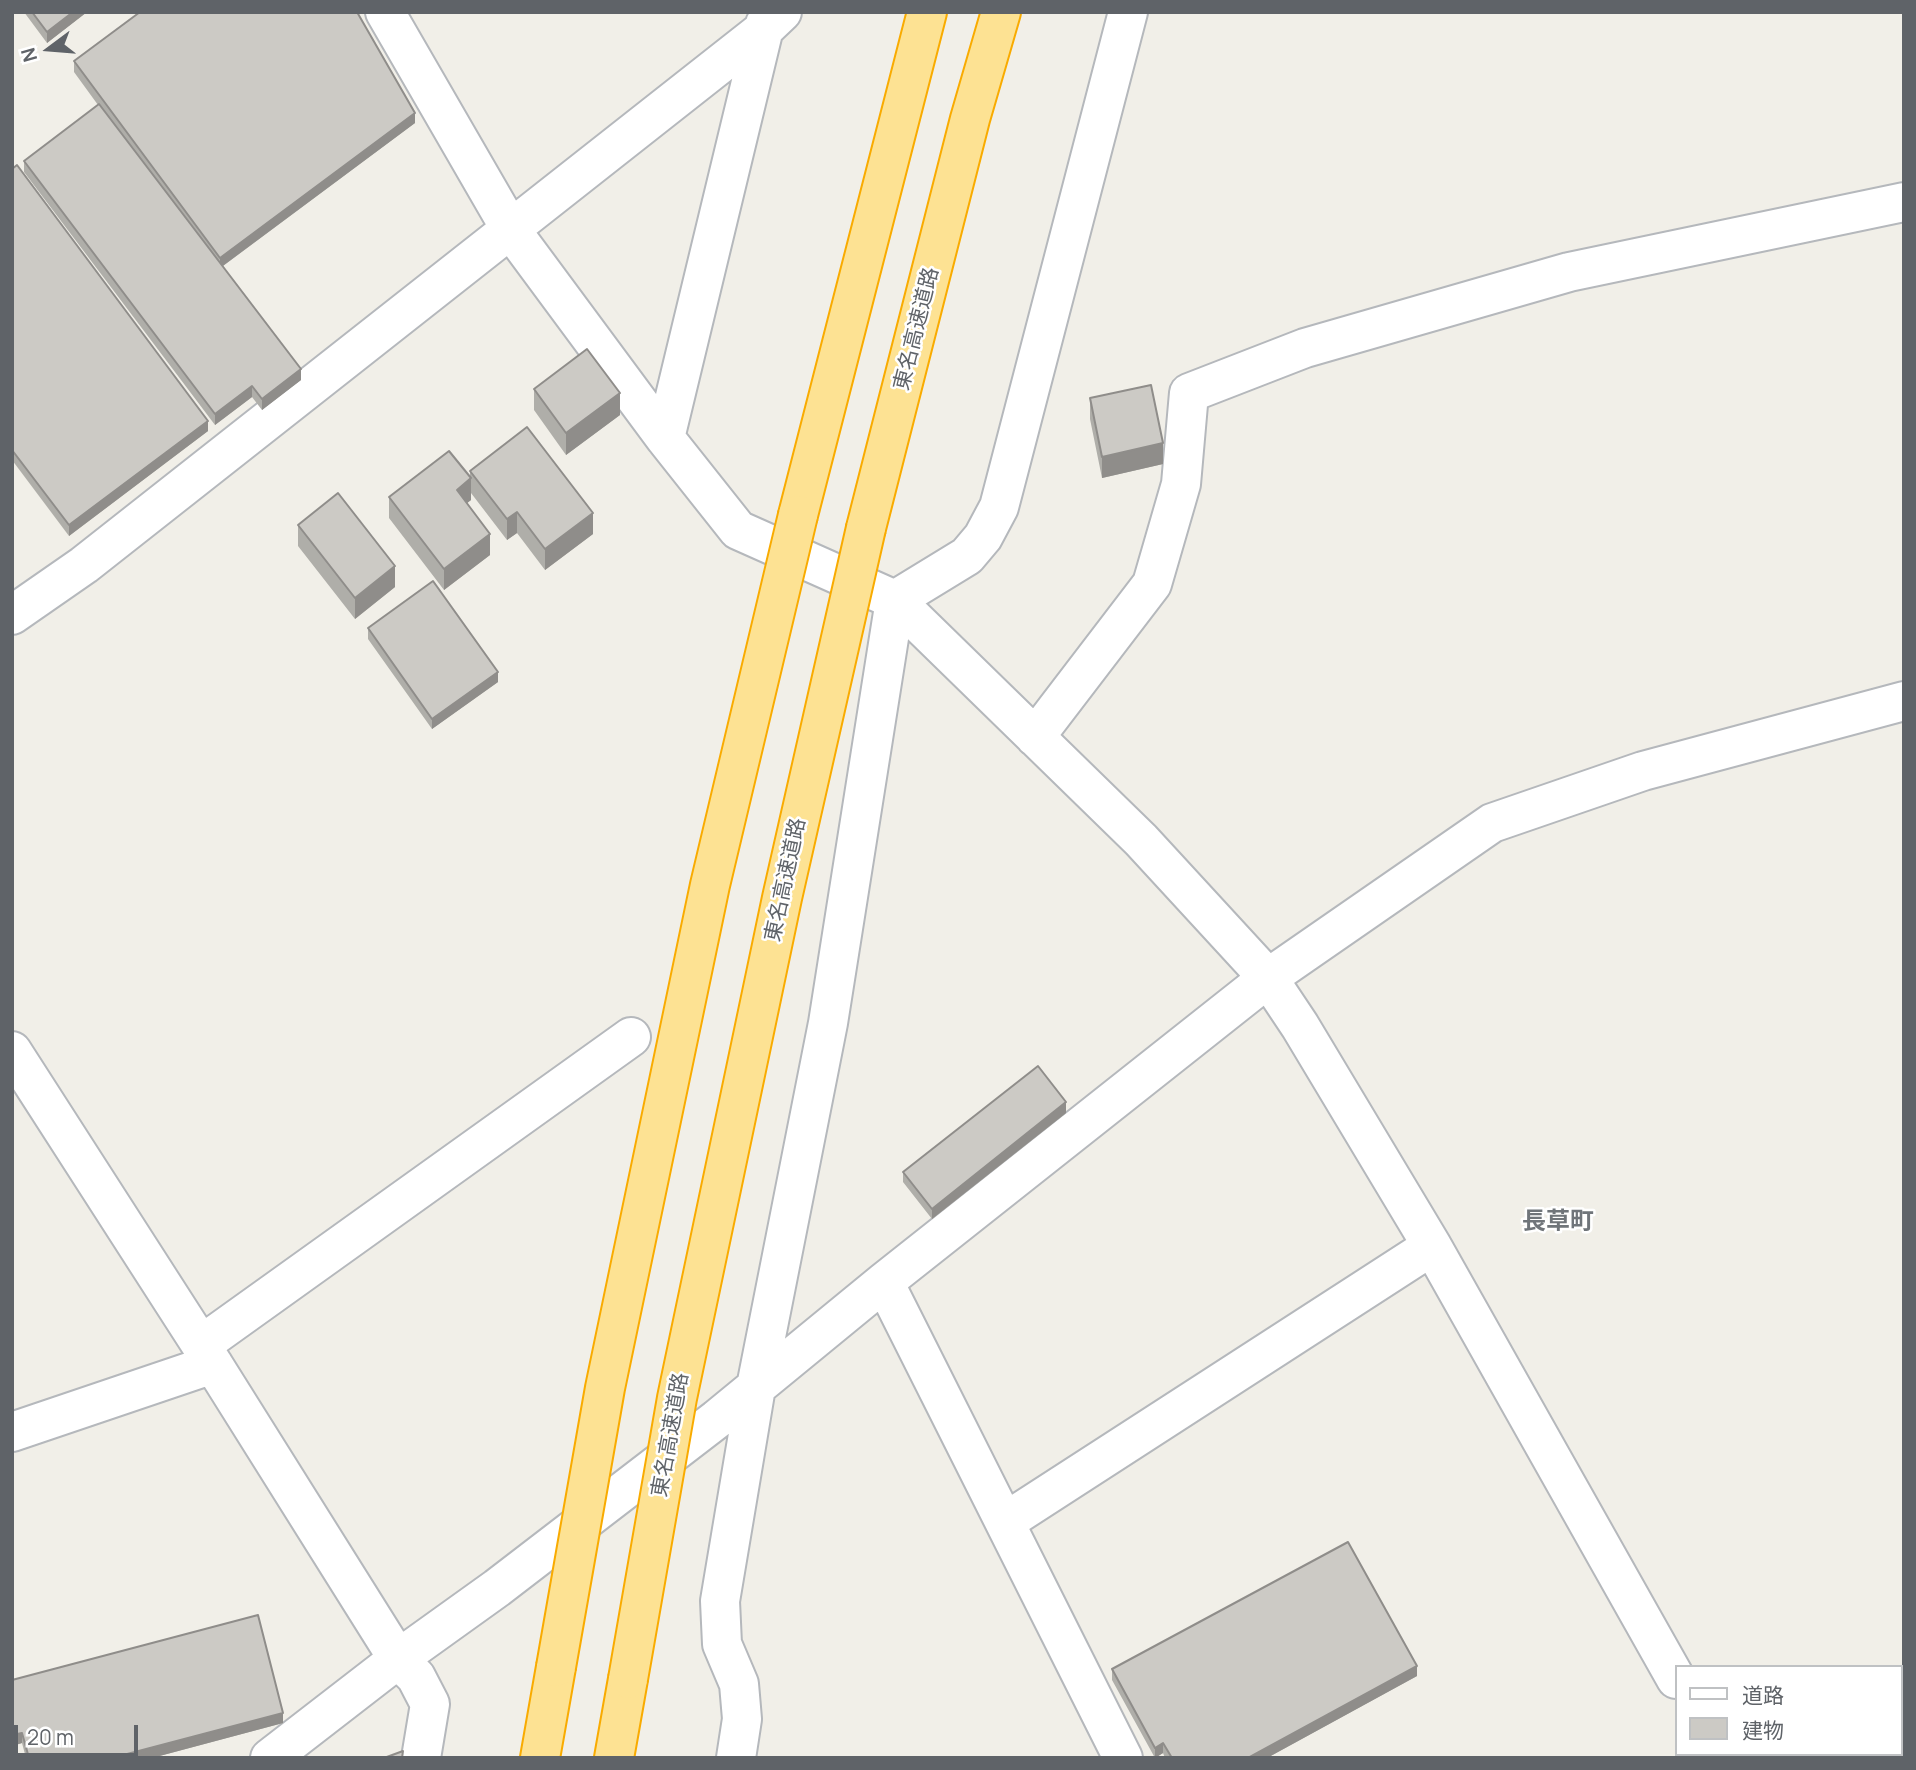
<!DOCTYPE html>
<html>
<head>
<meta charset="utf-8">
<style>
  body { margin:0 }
  #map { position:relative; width:1916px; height:1770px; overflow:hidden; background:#f1efe8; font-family:Manrope,"Noto Sans JP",sans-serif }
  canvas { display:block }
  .frame { position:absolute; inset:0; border:14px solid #5f6368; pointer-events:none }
  .legend { position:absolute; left:1675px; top:1665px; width:228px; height:91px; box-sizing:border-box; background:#fff; border:2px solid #bfc1c3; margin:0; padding:9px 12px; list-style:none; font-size:21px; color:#5f6368 }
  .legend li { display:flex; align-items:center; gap:14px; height:35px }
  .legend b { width:35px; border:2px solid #bfc1c3 }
  .north { position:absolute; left:14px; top:14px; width:70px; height:70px; -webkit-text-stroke:5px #fff; paint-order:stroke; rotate:254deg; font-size:19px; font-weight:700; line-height:28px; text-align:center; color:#5f6368 }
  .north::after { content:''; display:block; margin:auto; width:24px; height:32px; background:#5f6368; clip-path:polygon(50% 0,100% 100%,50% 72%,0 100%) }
  .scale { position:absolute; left:14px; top:1725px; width:124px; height:32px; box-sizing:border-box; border:4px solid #5f6368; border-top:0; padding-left:9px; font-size:21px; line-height:24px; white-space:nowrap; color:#5f6368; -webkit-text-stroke:5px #fff; paint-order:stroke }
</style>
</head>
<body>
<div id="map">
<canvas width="1916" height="1770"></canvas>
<div class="frame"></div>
<ul class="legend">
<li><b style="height:9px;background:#fff"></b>道路</li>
<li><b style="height:19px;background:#cccac5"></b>建物</li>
</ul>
<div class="north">N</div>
<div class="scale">20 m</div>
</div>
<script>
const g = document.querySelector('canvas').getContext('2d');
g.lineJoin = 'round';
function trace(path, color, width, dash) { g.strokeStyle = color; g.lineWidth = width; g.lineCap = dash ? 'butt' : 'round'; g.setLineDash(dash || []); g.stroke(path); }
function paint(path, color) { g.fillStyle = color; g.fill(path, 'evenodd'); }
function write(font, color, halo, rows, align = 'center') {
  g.font = font + ' Manrope,"Noto Sans JP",sans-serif'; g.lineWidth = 5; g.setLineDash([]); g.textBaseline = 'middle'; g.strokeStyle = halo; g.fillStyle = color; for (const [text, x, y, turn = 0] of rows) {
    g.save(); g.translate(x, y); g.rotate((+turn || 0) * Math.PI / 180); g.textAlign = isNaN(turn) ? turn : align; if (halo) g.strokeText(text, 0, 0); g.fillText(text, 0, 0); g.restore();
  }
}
const minor = new Path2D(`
  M385,12L511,230L665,438L738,530L895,600L1141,840L1268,978L1300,1026L1432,1246L1676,1679
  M665,438L765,24
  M12,615L84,565L762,31L782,12
  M1035,737L1152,584L1181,484L1189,393L1305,348L1569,272L1904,202
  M12,1051L201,1345L398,1659L416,1677L430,1704L421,1758
  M884,1282L1123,1758
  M201,1345L631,1037
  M12,1432L213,1364
  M1005,1522L1432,1246
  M1713,1754L1715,1758
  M270,1758L398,1659L497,1588L717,1419L884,1282L1268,978L1492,823L1643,771L1904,701
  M736,1758L742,1719L739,1684L722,1644L720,1601L756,1387L828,1023L895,600L967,556L983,537L999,507L1128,12`);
const highway = new Path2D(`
  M798,515L927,12
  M866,528L970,119L1001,12
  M540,1758L556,1667
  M614,1758L628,1679`);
trace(minor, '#b5b8bc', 42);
trace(highway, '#f9ab00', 42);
trace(minor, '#fff', 38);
trace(highway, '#fde293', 38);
const highwayBridge = new Path2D(`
  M556,1667L605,1388L710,885L798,515
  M628,1679L677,1398L782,898L866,528`);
trace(highwayBridge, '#f9ab00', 42, []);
trace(highwayBridge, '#fde293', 38);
paint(new Path2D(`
  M24,12H87L47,43Z
  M74,61L415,123L223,266L301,380L262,410L252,397L215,425L24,172V161L98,105L74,72Z
  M12,169L208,431L69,536L12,460Z
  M534,389L620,415L566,455L534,410Z
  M1090,398L1163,464L1102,478L1090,419Z
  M470,471L593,534L545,570L517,533L507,540L471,493V500L467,503L490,555L444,590L389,518V497L470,477Z
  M298,525L395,587L355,619L298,546Z
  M368,628L498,682L432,729L368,639Z
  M1066,1113L932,1219L903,1182V1172Z
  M1112,1669L1417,1676L1267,1758H1165L1163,1753L1155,1758L1112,1680Z
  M12,1680L283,1723L152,1758H26L22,1743L12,1746Z`), '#afaea9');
paint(new Path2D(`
  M73,12H87L47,43V32Z
  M415,113V123L220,268V258Z
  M301,369V380L262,410V399Z
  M252,386V397L215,425V414Z
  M620,393V415L566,455V433Z
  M208,421V431L69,536V525Z
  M1163,443V464L1102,478V457Z
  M471,478V500L457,511V490Z
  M517,512V533L507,540V519Z
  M593,513V534L545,570V549Z
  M490,534V555L444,590V569Z
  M395,566V587L355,619V598Z
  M498,672V682L432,729V719Z
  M1066,1102V1113L932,1219V1209Z
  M1417,1666V1676L1267,1758H1248Z
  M283,1713V1723L152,1758H112Z
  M22,1733V1743L12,1746V1735Z
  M1163,1743V1753L1155,1758V1748Z`), '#8f8d8a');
const building = new Path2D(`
  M32,12H73L47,32Z
  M140,12H357L415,113L220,258L74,61Z
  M99,104L301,369L262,399L252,386L215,414L24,161Z
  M17,165L208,421L69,525L12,450V169Z
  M587,349L620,393L566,433L534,389Z
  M1151,385L1163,443L1102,457L1090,398Z
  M527,427L593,513L545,549L517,512L507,519L470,471Z
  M449,451L471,478L457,490L490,534L444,569L389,497Z
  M338,493L395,566L355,598L298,525Z
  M433,581L498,672L432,719L368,628Z
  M1038,1066L1066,1102L932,1209L903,1172Z
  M1348,1542L1417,1666L1248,1758H1172L1163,1743L1155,1748L1112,1669Z
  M258,1615L283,1713L112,1758H29L22,1733L12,1735V1680Z
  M403,1751L402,1758H384Z`);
paint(building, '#cccac5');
trace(building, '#8f8d8a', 2);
write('21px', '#5f6368', '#fff', [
  ["東名高速道路",917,329,-76],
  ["東名高速道路",786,880,-78],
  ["東名高速道路",671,1435,-80]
]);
write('bold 24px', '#70757a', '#fff', [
  ["長草町",1558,1222]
]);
</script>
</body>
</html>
